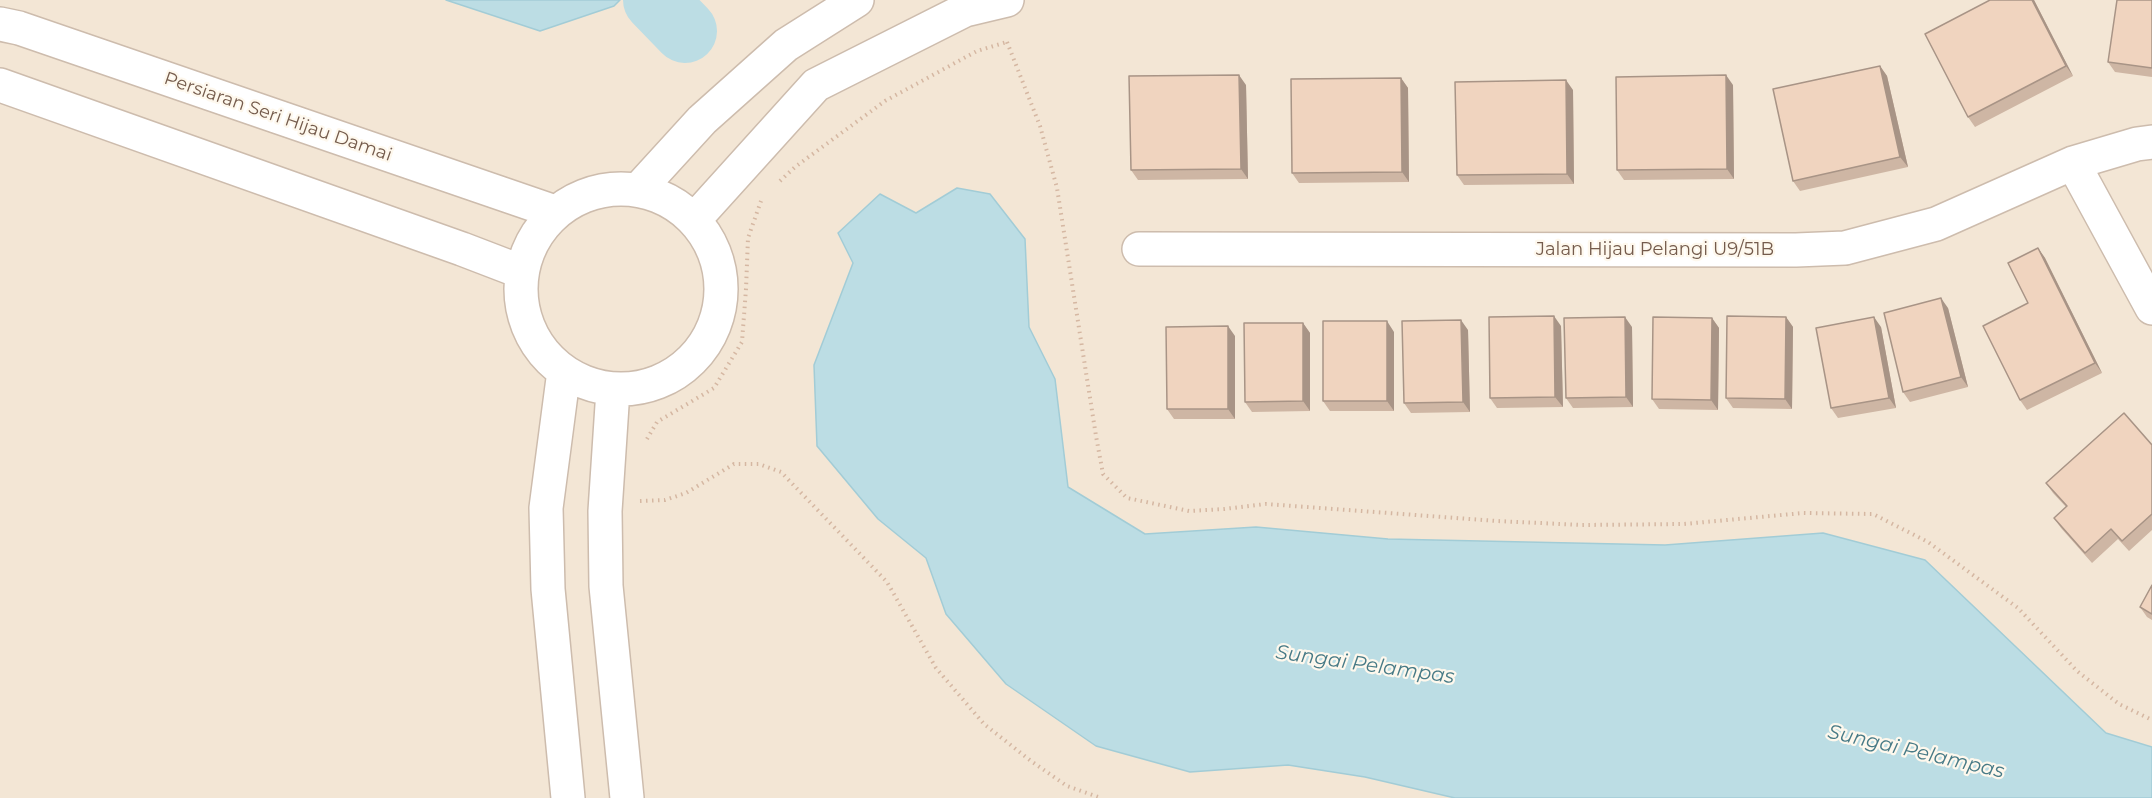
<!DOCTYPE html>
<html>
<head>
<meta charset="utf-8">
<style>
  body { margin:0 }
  canvas { display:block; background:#fbf4e6 }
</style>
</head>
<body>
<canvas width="2152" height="798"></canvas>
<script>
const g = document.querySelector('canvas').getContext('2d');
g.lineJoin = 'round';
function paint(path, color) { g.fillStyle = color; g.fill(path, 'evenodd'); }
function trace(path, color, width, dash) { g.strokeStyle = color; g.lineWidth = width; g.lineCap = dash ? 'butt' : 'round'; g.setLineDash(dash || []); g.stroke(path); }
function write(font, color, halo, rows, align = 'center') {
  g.font = font + ' Montserrat,sans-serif'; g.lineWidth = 4.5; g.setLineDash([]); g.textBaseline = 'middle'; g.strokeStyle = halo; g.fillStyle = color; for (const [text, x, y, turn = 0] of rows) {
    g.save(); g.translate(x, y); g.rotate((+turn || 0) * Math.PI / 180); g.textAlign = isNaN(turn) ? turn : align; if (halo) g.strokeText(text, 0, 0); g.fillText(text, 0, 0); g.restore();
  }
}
paint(new Path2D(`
  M0,0H2152V798H0Z`), '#f3e6d5');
const water = new Path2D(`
  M446,0H620L614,6L540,31Z
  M957,188L990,194L1025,239L1029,327L1055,379L1068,487L1145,534L1256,527L1388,539L1665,545L1823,533L1925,560L2106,733L2152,747V798H1455L1365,777L1288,765L1190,772L1096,746L1006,684L946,614L926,558L878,519L817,446L814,365L853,263L838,233L880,194L916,213Z`);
paint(water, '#bcdde4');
trace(water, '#a2ccd6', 1.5);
trace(new Path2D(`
  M655,0L685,31`), '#bcdde4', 64);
const minor = new Path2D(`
  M2073,163L2152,308
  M1139,249L1796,250L1845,248L1936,224L2073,163L2137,144L2152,142`);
const tertiary = new Path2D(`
  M0,24L19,28L555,212
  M0,85L462,249L522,272
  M639,189L702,120L786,45L857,0
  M521 289a100 100 0 1 1 200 0a100 100 0 1 1-200 0Z
  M694,220L816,85L965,10L1007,0
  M564,371L546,508L548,589L568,798
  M613,390L605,511L606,586L627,798`);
trace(minor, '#cdbcad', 36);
trace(tertiary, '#cdbcad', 36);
trace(new Path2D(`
  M1007,42L1040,126L1057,188L1096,436L1103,474L1127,498L1189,511L1224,509L1266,504L1497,521L1582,525L1684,524L1803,513L1873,514L1928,542L2018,608L2077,671L2119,704L2152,720
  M780,181L795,167L885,101L977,51L1007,42
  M647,439L657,422L714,388L742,342L746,289L748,238L761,201
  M640,501L665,500L686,493L734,464H759L781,472L887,582L936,668L984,724L1031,761L1067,786L1101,798`), '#d5b7a2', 4, [1.5, 4.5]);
trace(minor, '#fff', 33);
trace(tertiary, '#fff', 33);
paint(new Path2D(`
  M1990,0H2034L2073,76L1975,127L1968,117Z
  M2152,0V77L2115,72L2108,62Z
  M1880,66L1887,76L1908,167L1800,191L1793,181Z
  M1401,78L1408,88L1409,182L1299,183L1292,173Z
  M1246,85L1248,179L1138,180L1131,170Z
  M1733,85L1734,179L1624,180L1617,170Z
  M1573,90L1574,184L1464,185L1457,175Z
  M2038,248L2045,258L2102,373L2027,410L2020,400L2028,303Z
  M1948,308L1968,387L1910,402L1903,392Z
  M1786,317L1793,327L1792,409L1733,408L1726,398Z
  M1712,318L1719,328L1718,410L1659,409L1652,399Z
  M1303,323L1310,333V411L1252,412L1245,402Z
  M1561,326L1563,407L1497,408L1490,398Z
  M1632,327L1633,407L1573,408L1566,398Z
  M1881,327L1896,408L1838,418L1831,408Z
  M1468,330L1470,412L1411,413L1404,403Z
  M1394,332V411H1330L1323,401Z
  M1235,336V419H1174L1167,409Z
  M2152,445V530L2129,551L2118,539L2092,563L2061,528L2054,518L2066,507L2053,493L2046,483Z
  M2152,585V620L2147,617L2140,607Z`), '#ceb6a4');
paint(new Path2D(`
  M2032,0H2034L2073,76L2066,66Z
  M1880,66L1887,76L1908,167L1900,157Z
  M1239,75L1246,85L1248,179L1241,169Z
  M1726,75L1733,85L1734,179L1727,169Z
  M1401,78L1408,88L1409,182L1402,172Z
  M1566,80L1573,90L1574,184L1567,174Z
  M2038,248L2045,258L2102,373L2095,363Z
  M1941,298L1948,308L1968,387L1961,377Z
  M1554,316L1561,326L1563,407L1555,397Z
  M1625,317L1632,327L1633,407L1626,397Z
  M1786,317L1793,327L1792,409L1785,399Z
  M1874,317L1881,327L1896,408L1889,398Z
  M1712,318L1719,328L1718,410L1711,400Z
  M1461,320L1468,330L1470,412L1463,402Z
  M1387,321L1394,332V411L1387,401Z
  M1303,323L1310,333V411L1303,401Z
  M1228,326L1235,336V419L1228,409Z`), '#a89486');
const building = new Path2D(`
  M1990,0H2032L2066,66L1968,117L1925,34Z
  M2117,0H2152V68L2108,62Z
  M1880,66L1900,157L1793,181L1773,89Z
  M1239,75L1241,169L1131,170L1129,76Z
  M1726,75L1727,169L1617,170L1616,77Z
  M1401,78L1402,172L1292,173L1291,79Z
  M1566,80L1567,174L1457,175L1455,82Z
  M2038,248L2095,363L2020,400L1983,326L2028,303L2008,263Z
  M1941,298L1961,377L1903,392L1884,313Z
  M1554,316L1555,397L1490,398L1489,317Z
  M1727,316L1786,317L1785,399L1726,398Z
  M1625,317L1626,397L1566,398L1564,318Z
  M1653,317L1712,318L1711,400L1652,399Z
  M1874,317L1889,398L1831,408L1816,328Z
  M1461,320L1463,402L1404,403L1402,321Z
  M1323,321H1387V401H1323Z
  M1244,323H1303V401L1245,402Z
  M1228,326V409H1167L1166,327Z
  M2124,413L2152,445V514L2122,541L2111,529L2085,553L2054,518L2067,506L2046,483Z
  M2152,585V614L2140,607Z`);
paint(building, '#f0d4bf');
trace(building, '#a89486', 1.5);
write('18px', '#745b4c', '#fef8ed', [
  ["Persiaran Seri Hijau Damai",278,117,19],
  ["Jalan Hijau Pelangi U9/51B",1655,250]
]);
write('italic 20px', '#477a86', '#fef8ed', [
  ["Sungai Pelampas",1365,665,8],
  ["Sungai Pelampas",1916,752,13]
]);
</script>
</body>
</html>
